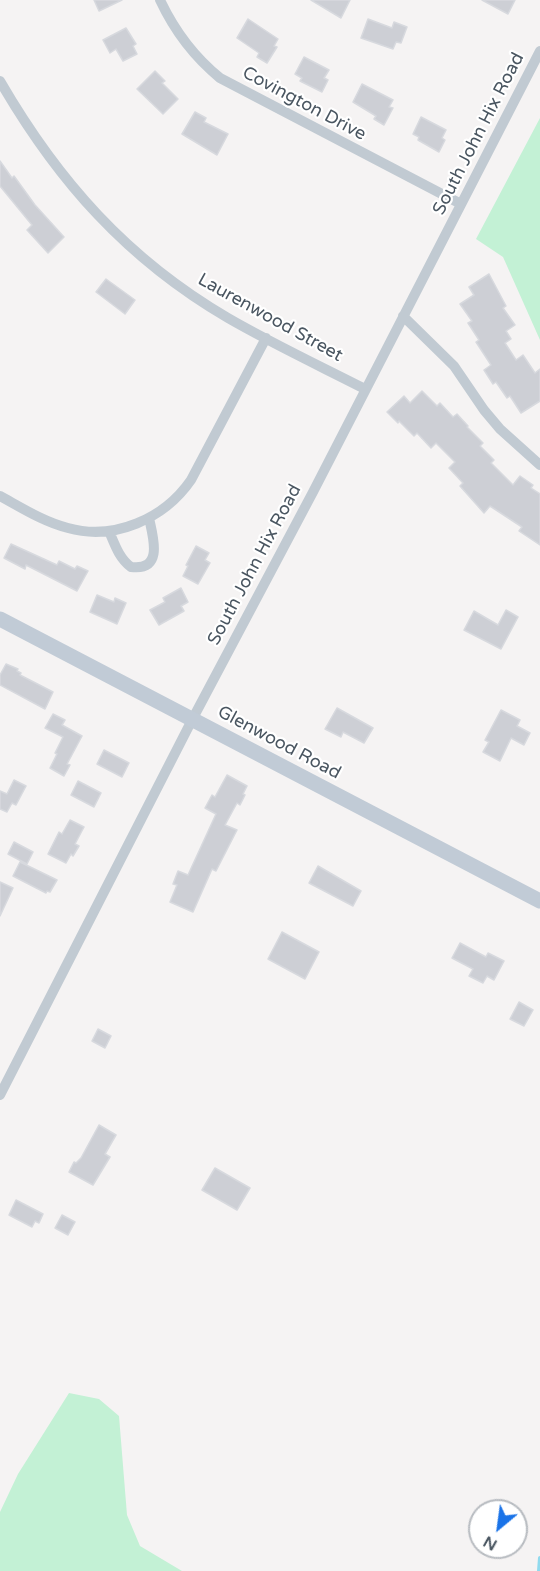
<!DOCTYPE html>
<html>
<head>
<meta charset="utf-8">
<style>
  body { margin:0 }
  #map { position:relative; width:540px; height:1571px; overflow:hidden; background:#f5f3f3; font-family:"Varela Round",sans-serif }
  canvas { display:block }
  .north { position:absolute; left:468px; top:1499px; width:60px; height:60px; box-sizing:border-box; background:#fff; border:2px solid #b7bbc0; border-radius:50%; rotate:209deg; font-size:16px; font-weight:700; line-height:24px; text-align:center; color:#4a5661 }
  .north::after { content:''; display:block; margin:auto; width:21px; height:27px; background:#1a73e8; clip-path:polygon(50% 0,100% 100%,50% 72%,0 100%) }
</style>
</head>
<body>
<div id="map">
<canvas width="540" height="1571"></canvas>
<div class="north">N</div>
</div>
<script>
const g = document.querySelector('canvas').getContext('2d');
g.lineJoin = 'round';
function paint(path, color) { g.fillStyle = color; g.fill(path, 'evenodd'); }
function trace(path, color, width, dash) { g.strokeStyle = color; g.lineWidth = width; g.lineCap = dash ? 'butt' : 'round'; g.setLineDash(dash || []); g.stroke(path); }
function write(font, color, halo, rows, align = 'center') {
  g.font = font + ' "Varela Round",sans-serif'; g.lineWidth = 4.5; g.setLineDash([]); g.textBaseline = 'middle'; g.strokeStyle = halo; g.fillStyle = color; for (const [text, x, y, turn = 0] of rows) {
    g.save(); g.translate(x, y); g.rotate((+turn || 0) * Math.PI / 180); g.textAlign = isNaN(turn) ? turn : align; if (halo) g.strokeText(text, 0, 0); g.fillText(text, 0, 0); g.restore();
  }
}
paint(new Path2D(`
  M540,118V340L503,257L476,239Z
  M69,1393L99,1399L119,1416L127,1515L140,1546L182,1571H0V1512L18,1474Z`), '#c3f1d5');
trace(new Path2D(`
  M539,1571L540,1558`), '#90daee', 4);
const building = new Path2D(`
  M94,0H122L99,11Z
  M311,0H350L341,18Z
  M482,0H515L508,14Z
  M248,19L278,39L274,46L277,47L267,63L257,57L259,53L237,38Z
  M368,19L392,28L394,22L407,27L401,43L396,42L393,49L361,38Z
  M126,28L136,44L133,46L137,54L123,61L116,49L110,53L103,40Z
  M304,57L329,70L324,78L328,80L322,92L300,81L302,78L295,74Z
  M155,71L165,81L162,83L178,99L163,114L137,89Z
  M362,84L393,100L389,107L393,108L384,125L374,119L376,116L353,102Z
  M195,112L206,118L204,122L228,134L217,155L182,134Z
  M421,117L446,130L442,138L445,140L439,152L418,140L419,137L413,134Z
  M0,161L12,178L14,176L35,205L64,237L48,253L27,230L32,225L0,186Z
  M489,274L506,306L503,308L515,325L506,331L511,339L505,343L516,360L523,355L535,373L540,369V401L521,413L510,396L507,398L496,382L493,384L484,370L491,365L476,342L479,340L468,323L472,321L460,304L474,295L469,287Z
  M106,279L135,300L125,314L96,292Z
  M422,391L437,406L440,403L453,417L457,414L468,426L467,427L483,443L480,446L494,460L491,463L513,485L520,476L533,485L531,488L540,494V545L519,531L522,527L490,506L484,513L460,486L463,483L449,468L455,462L436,443L431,448L417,433L414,436L399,421L398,423L387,412L404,396L410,403Z
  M11,544L57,565L59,561L75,569L77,566L88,571L77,591L26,565L25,569L4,558Z
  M196,546L209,553L205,560L210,563L198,584L183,576L188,566L186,565Z
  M181,588L188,602L181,606L184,611L159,625L150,610L165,602L163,598Z
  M97,595L114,602L115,598L126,603L117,624L90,612Z
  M506,610L518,617L501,649L464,630L474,611L498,625Z
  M6,664L18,669L17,671L21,673L20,675L53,692L45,709L0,685V675Z
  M337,708L373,728L364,743L343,732L341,737L325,729Z
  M501,710L520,720L517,726L530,733L524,745L511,738L500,761L483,752L489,742L485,740Z
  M53,714L65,720L62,725L82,736L67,764L70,765L64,776L50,768L57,754L55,753L63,737L45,728Z
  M104,750L129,763L122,777L97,764Z
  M227,775L247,786L243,794L245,795L240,805L237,803L225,825L237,830L216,871L212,869L193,912L170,902L177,885L173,884L178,871L188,875L216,814L205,808L212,795L215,797Z
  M14,780L26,786L16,805L12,803L7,812L0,809V791L7,794Z
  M78,781L101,793L94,807L71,795Z
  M70,820L84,827L75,844L79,846L73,856L71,854L66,863L48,854L59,832L62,834Z
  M14,842L33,852L27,864L8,854Z
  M20,862L57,880L50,892L47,891L46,893L13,876Z
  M318,866L361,891L353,906L309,883Z
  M0,882L13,888L0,916Z
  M282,932L319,952L305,979L268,959Z
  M460,943L486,957L488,953L504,961L494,980L487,976L483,983L469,976L473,969L452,958Z
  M519,1002L533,1010L524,1026L510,1019Z
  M98,1029L111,1036L105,1048L92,1041Z
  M99,1125L116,1135L105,1154L110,1157L93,1185L69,1172L74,1162L76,1163L81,1158Z
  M215,1168L250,1188L237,1210L202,1190Z
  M16,1200L43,1214L39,1223L35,1221L32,1227L9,1215Z
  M62,1215L75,1222L68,1235L55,1228Z`);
paint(building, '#cdcfd5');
trace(building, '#d7d9de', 1.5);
trace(new Path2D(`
  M160,0C175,32 193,56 220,78L461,204
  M0,81C58,181 127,259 228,318C273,344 320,366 365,389
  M403,316L454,366L484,410L500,429L540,465
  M0,496C22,508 44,522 68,528C114,541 164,519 191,480L266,338
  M109,531C115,545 119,558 131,567C164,571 153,537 149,518
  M0,1095L192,720L313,492L540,51`), '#c1cad2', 10);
trace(new Path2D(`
  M0,619L540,901`), '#c1cbd6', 15);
write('18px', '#4a5661', '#fff', [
  ["Covington Drive",304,104,28],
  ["South John Hix Road",479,134,-63],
  ["Laurenwood Street",270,318,29],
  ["South John Hix Road",255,565,-62],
  ["Glenwood Road",279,743,28]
]);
</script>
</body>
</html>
